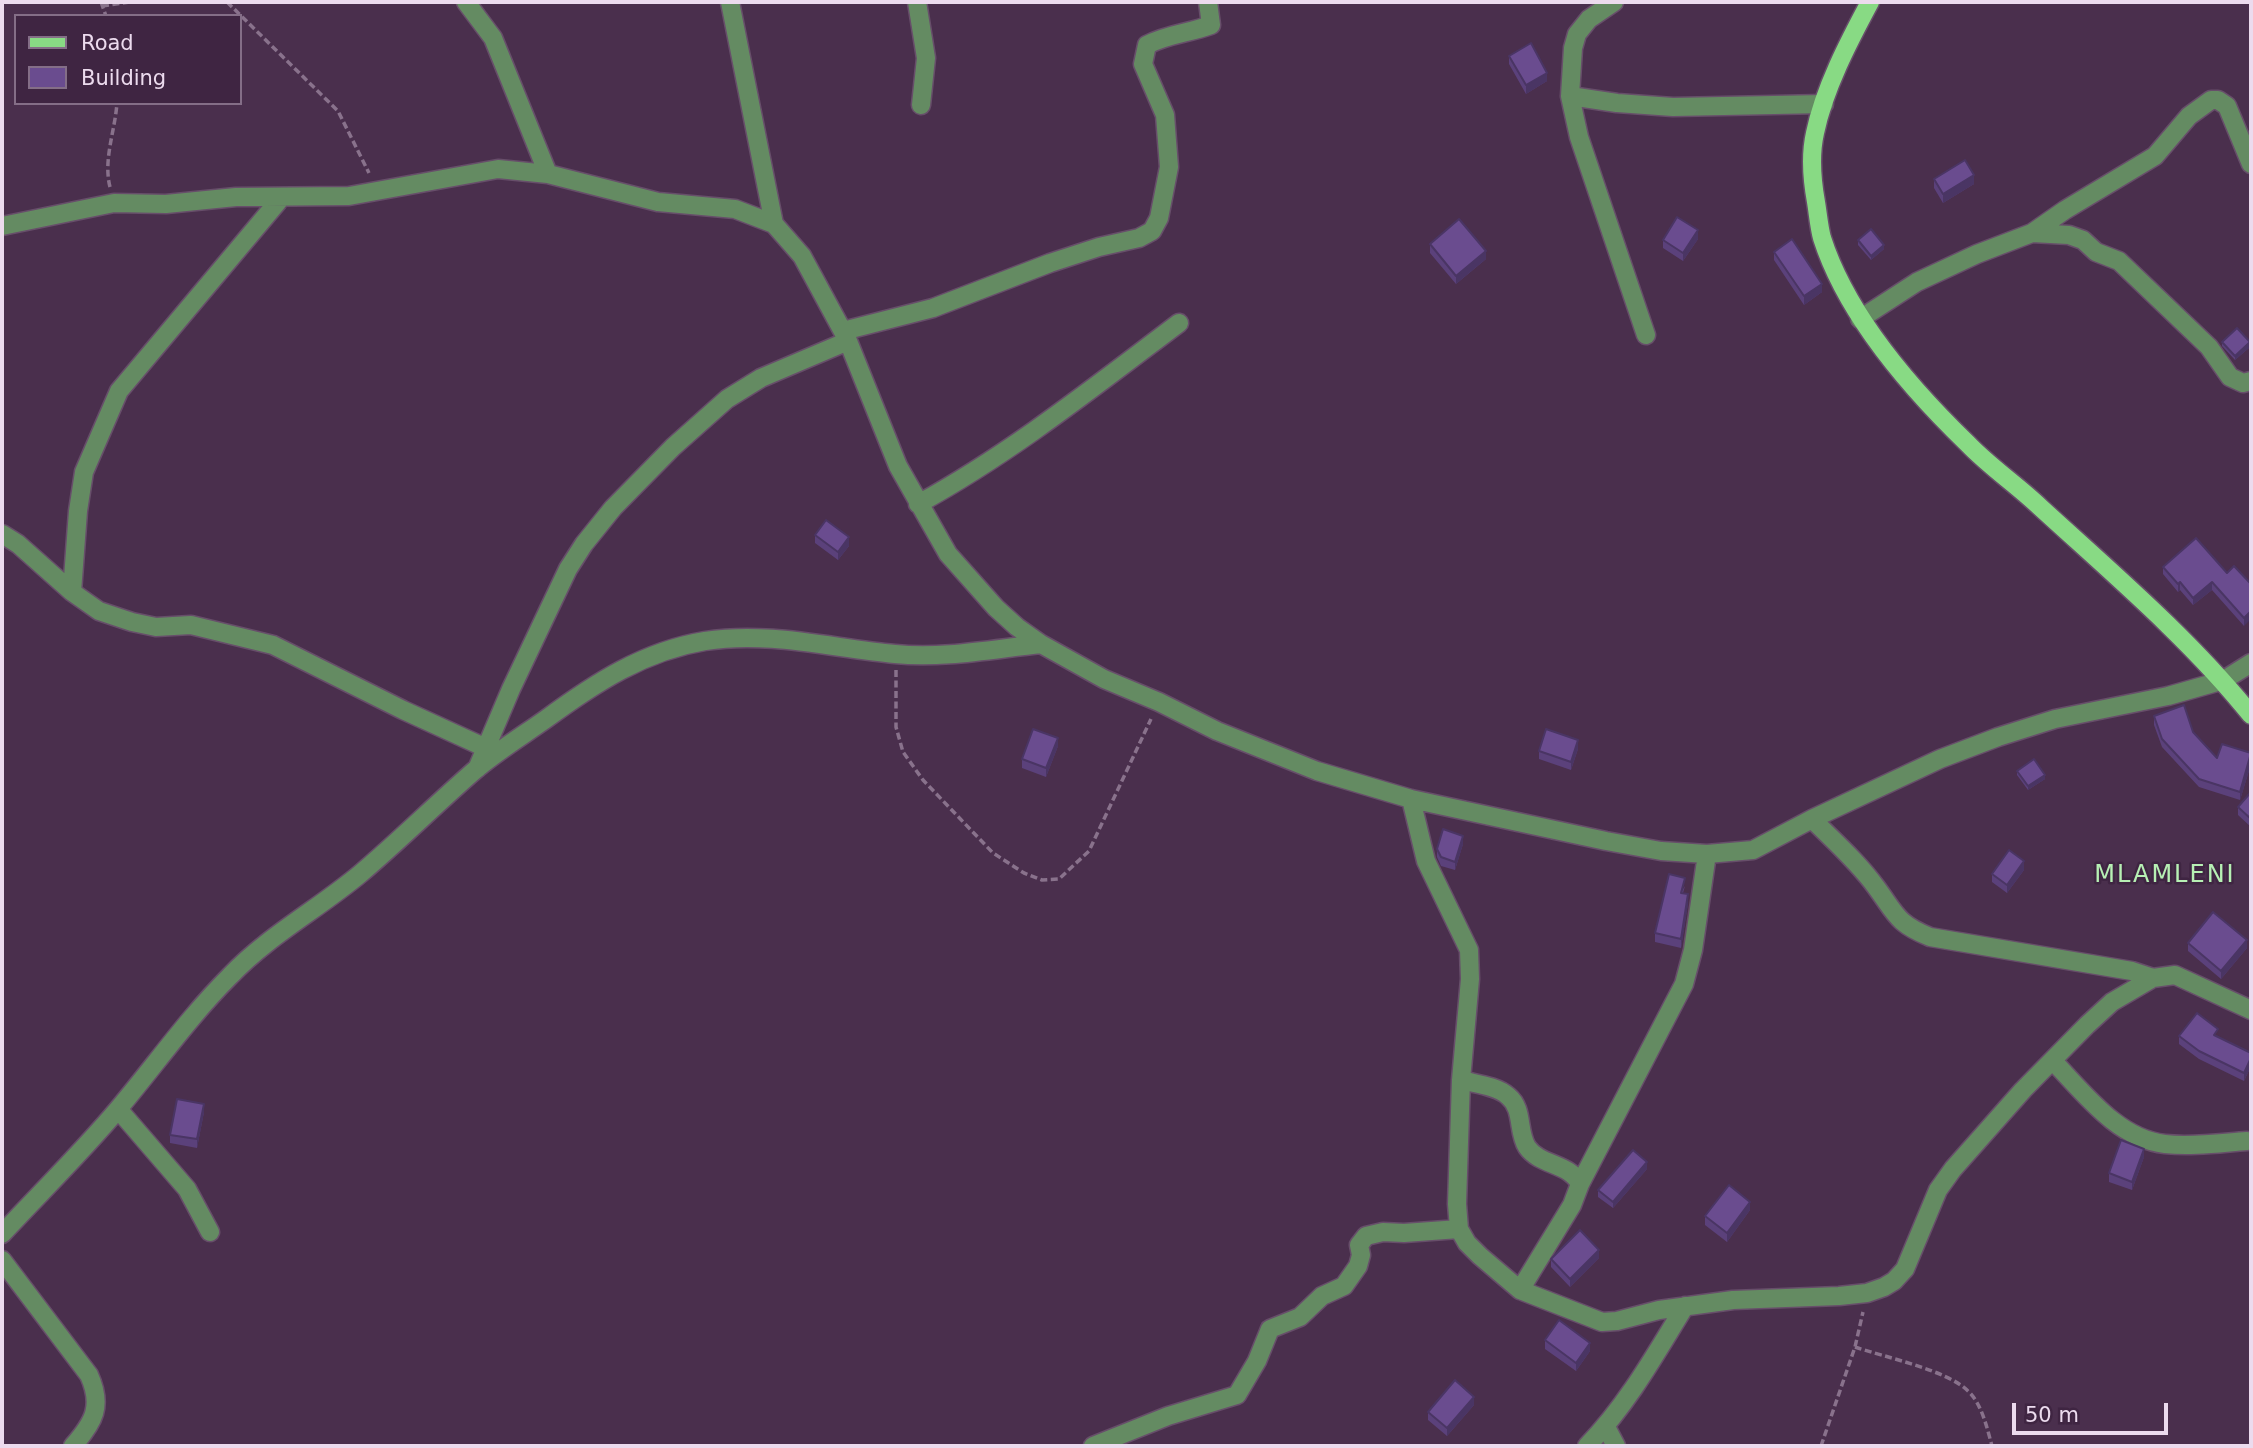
<!DOCTYPE html>
<html>
<head>
<meta charset="utf-8">
<style>
  body { margin:0 }
  #map { position:relative; width:2253px; height:1448px; overflow:hidden; background:#4a2f4d; font-family:"DejaVu Sans",sans-serif }
  canvas { display:block }
  .frame { position:absolute; inset:0; border:4px solid #ecdbee; pointer-events:none }
  .legend { position:absolute; left:14px; top:14px; width:228px; height:91px; box-sizing:border-box; background:#3f2542; border:2px solid #846e87; margin:0; padding:9px 12px; list-style:none; font-size:21px; color:#ecdbee }
  .legend li { display:flex; align-items:center; gap:14px; height:35px }
  .legend b { width:35px; border:2px solid #846e87 }
  .scale { position:absolute; left:2012px; top:1403px; width:156px; height:32px; box-sizing:border-box; border:4px solid #ecdbee; border-top:0; padding-left:9px; font-size:21px; line-height:24px; white-space:nowrap; color:#ecdbee; -webkit-text-stroke:5px #3f2542; paint-order:stroke }
</style>
</head>
<body>
<div id="map">
<canvas width="2253" height="1448"></canvas>
<div class="frame"></div>
<ul class="legend">
<li><b style="height:9px;background:#88da84"></b>Road</li>
<li><b style="height:19px;background:#6a4c8f"></b>Building</li>
</ul>
<div class="scale">50 m</div>
</div>
<script>
const g = document.querySelector('canvas').getContext('2d');
g.lineJoin = 'round';
function trace(path, color, width, dash) { g.strokeStyle = color; g.lineWidth = width; g.lineCap = dash ? 'butt' : 'round'; g.setLineDash(dash || []); g.stroke(path); }
function paint(path, color) { g.fillStyle = color; g.fill(path, 'evenodd'); }
function write(font, color, halo, rows, align = 'center') {
  g.font = font + ' "DejaVu Sans",sans-serif'; g.lineWidth = 5; g.setLineDash([]); g.textBaseline = 'middle'; g.strokeStyle = halo; g.fillStyle = color; for (const [text, x, y, turn = 0] of rows) {
    g.save(); g.translate(x, y); g.rotate((+turn || 0) * Math.PI / 180); g.textAlign = isNaN(turn) ? turn : align; if (halo) g.strokeText(text, 0, 0); g.fillText(text, 0, 0); g.restore();
  }
}
const minor = new Path2D(`
  M466,2L493,38L548,174
  M730,2L774,224
  M917,2L926,58L921,105
  M1614,2L1589,19L1577,34L1573,48L1570,96L1579,137L1646,335
  M1570,96L1617,103L1673,107L1824,104
  M2,226L114,203L166,204L236,197L349,196L498,169L548,174L658,202L735,209L774,224L802,256L848,341L898,466L948,554L996,608L1017,627L1041,644L1104,679L1159,702L1217,731L1317,771L1411,799L1606,841L1661,851L1707,854L1753,850L1812,819L1940,759L1998,737L2055,719L2168,696L2224,680L2251,663
  M2032,233L2065,210L2155,156L2189,116L2211,100H2218L2227,106L2251,164
  M1860,319L1917,282L1977,254L2032,233L2069,235L2083,240L2096,252L2119,261L2209,347L2230,377L2243,383L2251,381
  M843,331L933,308L1050,263L1099,247L1139,238L1152,231L1159,218L1169,167L1165,115L1143,64L1147,45C1167,34 1190,33 1211,25L1208,2
  M918,504C1011,453 1094,387 1179,323
  M2,534L18,544L72,592L99,611L132,622L156,627L191,625L273,645L403,710L486,748
  M72,592L78,511L84,472L119,391L281,198
  M477,769L511,689L568,569L584,544L613,508L673,447L727,399L761,378L848,341
  M1411,799L1426,861L1469,950L1470,979L1461,1080L1457,1204L1459,1229L1467,1243L1480,1256L1520,1290L1602,1322L1617,1321L1659,1310L1733,1300L1839,1296L1867,1293L1884,1287L1894,1281L1905,1269L1938,1190L1953,1169L2023,1090L2087,1025L2112,1002L2153,978L2175,975L2251,1010
  M1812,819C1834,841 1858,862 1876,887C1896,914 1896,923 1930,937L2132,971L2153,978
  M2053,1061C2084,1093 2118,1139 2165,1144C2192,1147 2220,1143 2247,1141
  M1461,1080C1476,1084 1497,1086 1508,1096C1524,1109 1517,1131 1527,1147C1540,1166 1570,1163 1580,1184L1572,1205L1520,1290
  M118,1109L187,1189L210,1232
  M1580,1184L1684,984L1693,950L1707,854
  M2,1234C41,1192 82,1152 119,1108C156,1064 189,1017 230,976C268,936 318,909 360,874C399,841 435,805 474,771C496,752 522,736 546,719C595,683 644,651 705,641C769,631 831,648 895,654C943,659 993,649 1041,644
  M2,1260L89,1375C103,1406 94,1422 73,1446
  M1606,1427L1616,1446
  M1093,1446L1168,1416L1237,1395L1257,1361L1270,1329L1300,1317L1322,1296L1344,1286L1358,1266L1361,1255L1359,1245L1366,1236L1383,1232L1404,1233L1459,1229
  M1587,1446C1627,1405 1655,1355 1685,1306`);
const major = new Path2D(`
  M1870,2C1849,41 1824,89 1815,133C1810,155 1812,180 1816,202C1818,214 1819,227 1822,238C1847,316 1910,388 1968,444C1990,467 2017,485 2040,507C2111,572 2191,640 2251,715`);
trace(minor, '#674e6a', 21);
trace(major, '#674e6a', 21);
trace(new Path2D(`
  M101,2L106,16
  M227,2L338,111L369,173
  M102,6L130,2
  M110,187C103,160 115,131 117,103
  M896,670V727L903,752L923,780L993,853L1024,873L1042,880L1059,879L1089,851L1151,719
  M1855,1347C1884,1357 1947,1370 1968,1391C1982,1404 1987,1428 1992,1446
  M1821,1446L1855,1347L1863,1312`), '#89728c', 3.5, [7, 3.5]);
trace(minor, '#648b62', 18);
trace(major, '#88da84', 18);
paint(new Path2D(`
  M1509,56L1547,81L1526,94L1509,64Z
  M1934,179L1974,184L1943,203L1934,188Z
  M1698,239L1683,261L1663,248V240Z
  M1858,240L1884,249L1871,260L1858,245Z
  M1430,244L1486,259L1456,284L1430,253Z
  M1774,252L1822,292L1804,305L1774,260Z
  M2222,342L2250,347L2235,360L2222,346Z
  M815,535L849,546L838,560L815,543Z
  M2163,567L2227,573L2251,584L2244,626L2212,590L2193,605L2180,590L2178,592L2163,574Z
  M2154,716L2193,732L2217,758L2251,753V764L2240,800L2199,787L2162,747L2154,725Z
  M1058,746L1046,777L1022,768V759Z
  M1578,749L1571,770L1539,759V751Z
  M2017,771L2045,779L2028,790L2017,775Z
  M2251,792V827L2238,815V807Z
  M1463,844L1455,870L1441,866L1437,857V849Z
  M2024,870L2007,893L1992,882V874Z
  M1685,886L1683,893L1688,903L1681,948L1655,942V933Z
  M2188,943L2247,948L2221,979L2188,951Z
  M2179,1036L2218,1037L2251,1053V1066L2244,1081L2199,1059L2179,1044Z
  M204,1112L197,1148L170,1143V1135Z
  M2144,1157L2132,1190L2109,1182V1173Z
  M1647,1169L1613,1208L1598,1197V1190Z
  M1750,1210L1727,1242L1705,1225V1216Z
  M1599,1258L1570,1287L1551,1267V1259Z
  M1545,1340L1590,1351L1576,1371L1545,1349Z
  M1474,1405L1447,1436L1428,1420V1412Z`), '#5b417b');
paint(new Path2D(`
  M1547,73V81L1526,94V85Z
  M1974,175V184L1943,203V194Z
  M1698,230V239L1683,261V253Z
  M1884,245V249L1871,260V256Z
  M1486,251V259L1456,284V276Z
  M1822,284V292L1804,305V296Z
  M2250,342V347L2235,360V356Z
  M849,537V546L838,560V552Z
  M2180,582V590L2178,592V584Z
  M2212,582V590L2193,605V598Z
  M2251,611V619L2244,626V618Z
  M1058,738V746L1046,777V768Z
  M1578,740V749L1571,770V762Z
  M2251,756V764L2240,800V792Z
  M2045,775V779L2028,790V786Z
  M1463,836V844L1455,870V862Z
  M2024,861V870L2007,893V885Z
  M1688,894V903L1681,948V939Z
  M2247,940V948L2221,979V971Z
  M2251,1058V1066L2244,1081V1073Z
  M204,1104V1112L197,1148V1139Z
  M2144,1149V1157L2132,1190V1182Z
  M1647,1162V1169L1613,1208V1202Z
  M1750,1202V1210L1727,1242V1233Z
  M1599,1250V1258L1570,1287V1279Z
  M1590,1343V1351L1576,1371V1363Z
  M1474,1397V1405L1447,1436V1428Z`), '#4a3564');
const building = new Path2D(`
  M1531,43L1547,73L1526,85L1509,56Z
  M1965,160L1974,175L1943,194L1934,179Z
  M1677,217L1698,230L1683,253L1663,240Z
  M1459,219L1486,251L1456,276L1430,244Z
  M1871,229L1884,245L1871,256L1858,240Z
  M1792,239L1822,284L1804,296L1774,252Z
  M2237,328L2250,342L2235,356L2222,342Z
  M826,520L849,537L838,552L815,535Z
  M2196,538L2227,573L2234,566L2251,584V611L2244,618L2212,582L2193,598L2180,582L2178,584L2163,567Z
  M2184,705L2193,732L2217,758L2222,744L2251,753L2240,792L2199,779L2162,739L2154,716Z
  M1033,729L1058,738L1046,768L1022,759Z
  M1546,729L1578,740L1571,762L1539,751Z
  M2034,759L2045,775L2028,786L2017,771Z
  M2251,792V819L2238,807Z
  M1443,829L1463,836L1455,862L1441,857L1437,849Z
  M2009,850L2024,861L2007,885L1992,874Z
  M1669,874L1685,878L1681,893L1688,894L1681,939L1655,933Z
  M2213,912L2247,940L2221,971L2188,943Z
  M2197,1013L2218,1029L2214,1035L2251,1053V1058L2244,1073L2199,1051L2179,1036Z
  M177,1099L204,1104L197,1139L170,1135Z
  M2121,1140L2144,1149L2132,1182L2109,1173Z
  M1633,1150L1647,1162L1613,1202L1598,1190Z
  M1729,1185L1750,1202L1727,1233L1705,1216Z
  M1580,1230L1599,1250L1570,1279L1551,1259Z
  M1559,1320L1590,1343L1576,1363L1545,1340Z
  M1455,1380L1474,1397L1447,1428L1428,1412Z`);
paint(building, '#6a4c8f');
trace(building, '#4a3564', 2);
g.letterSpacing = '2px';
write('24px', '#b7f0b4', '#3f2542', [
  ["MLAMLENI",2165,876]
]);
g.letterSpacing = '0px';
</script>
</body>
</html>
